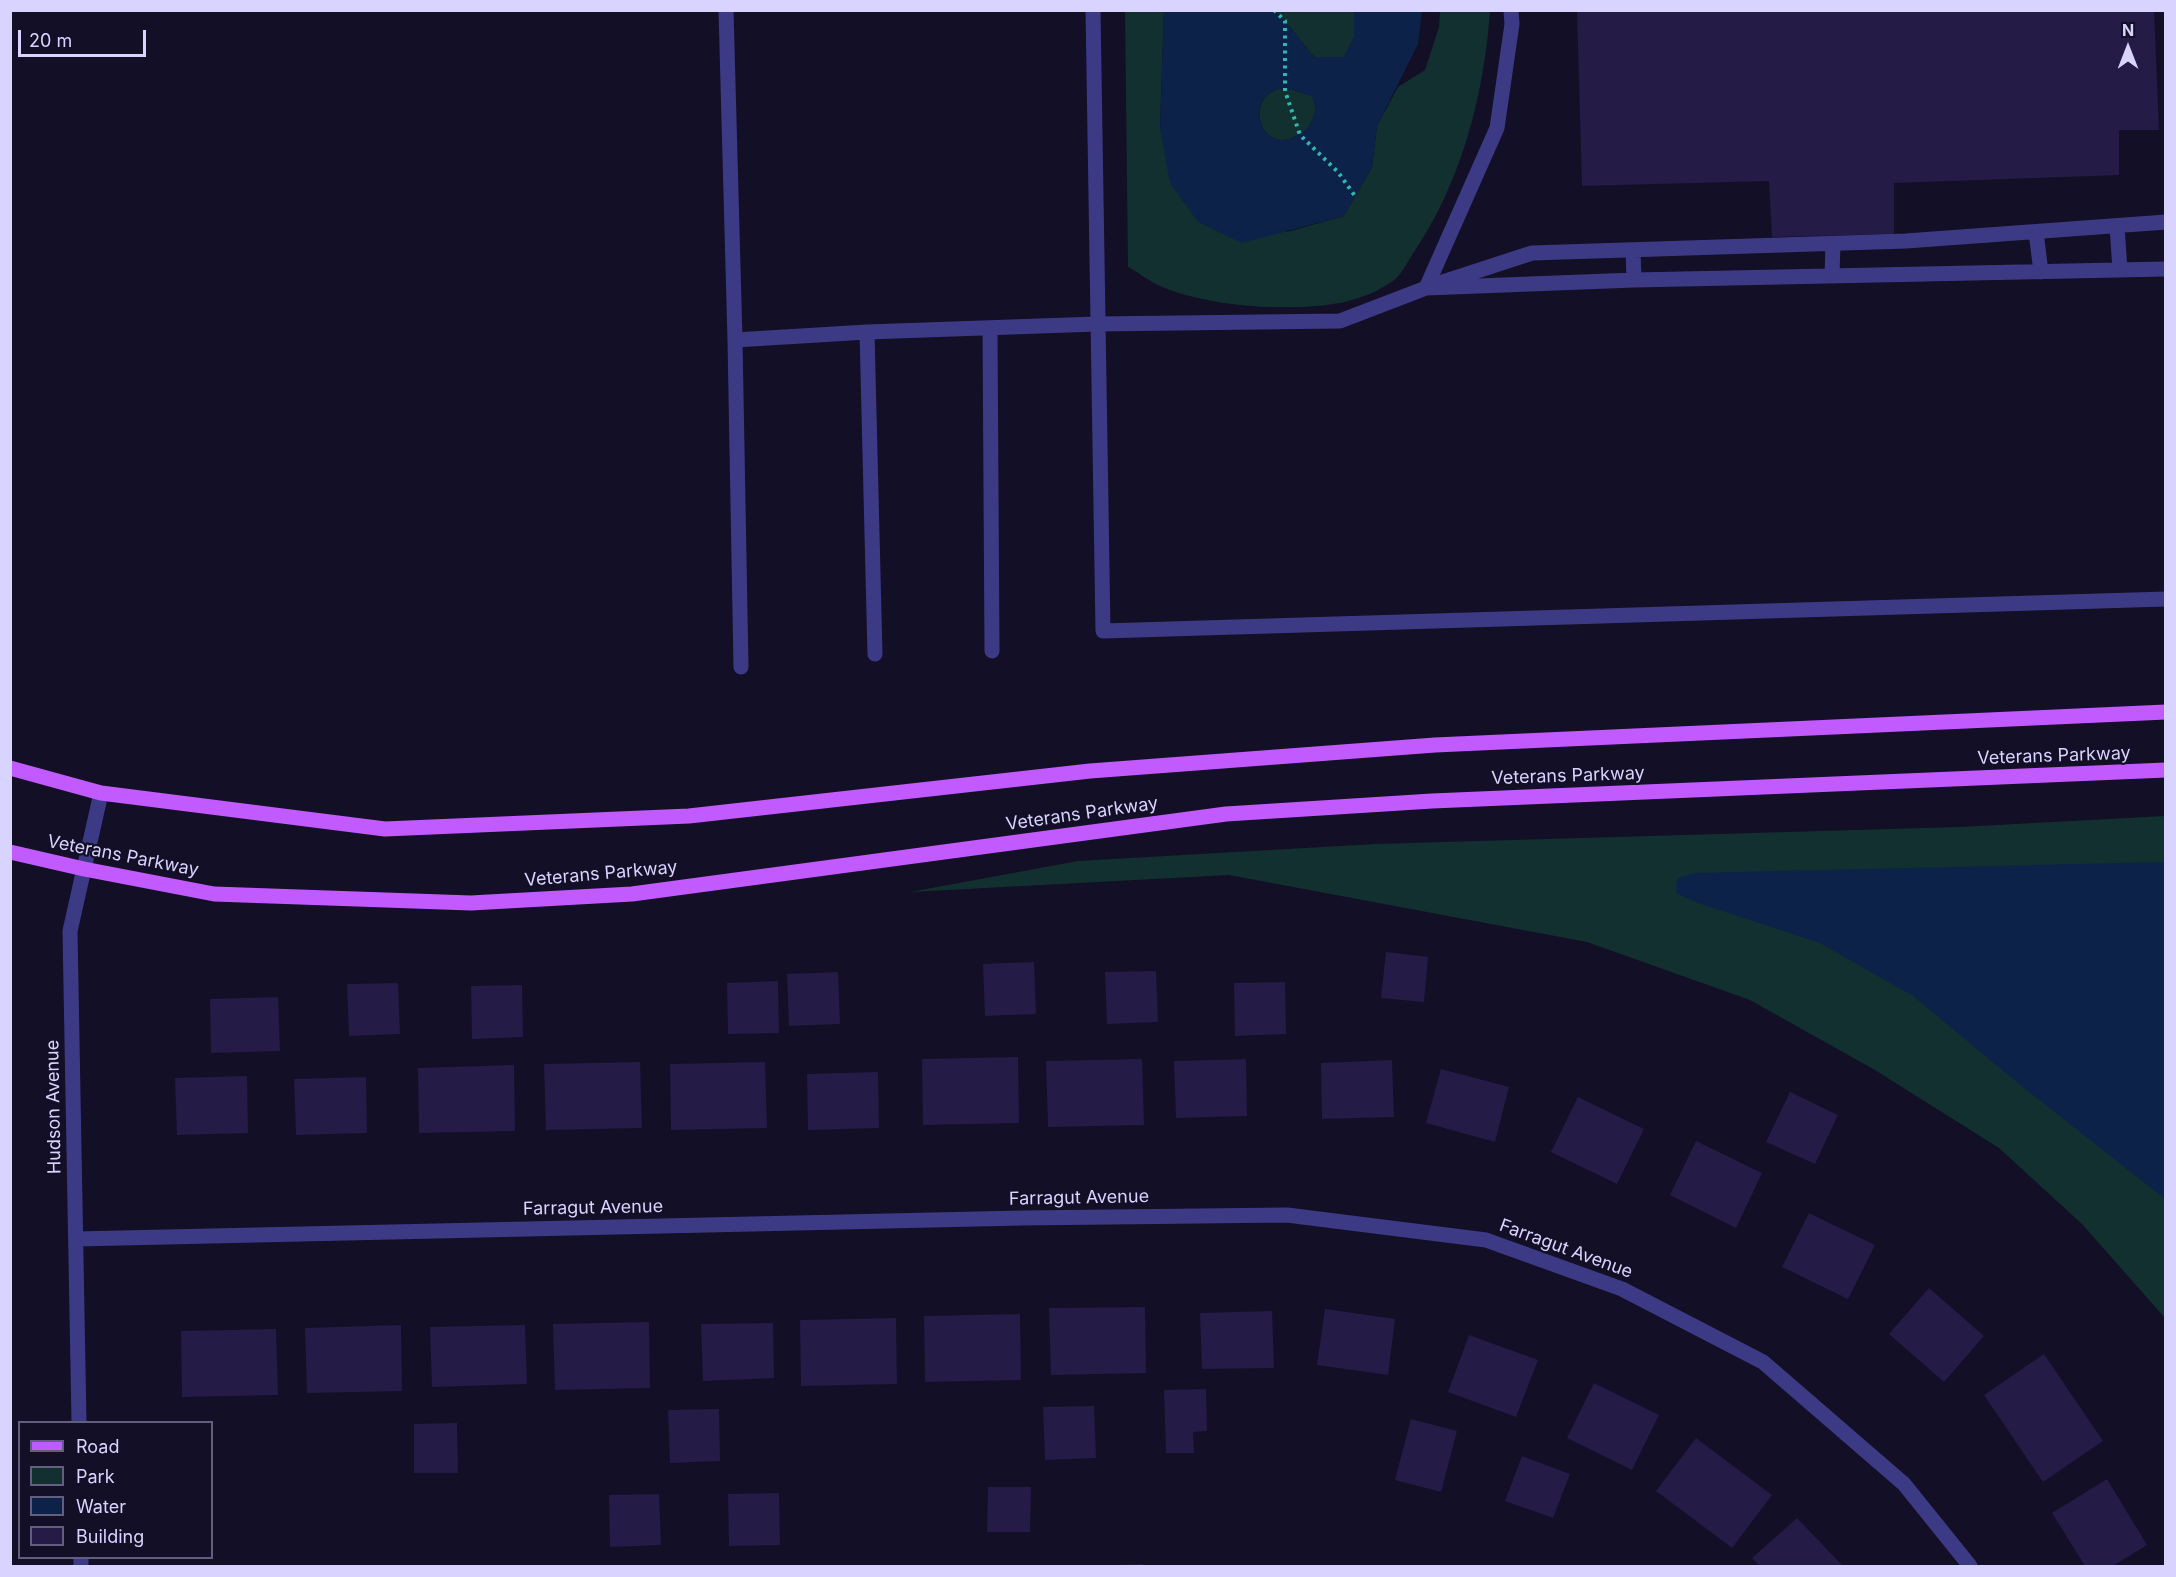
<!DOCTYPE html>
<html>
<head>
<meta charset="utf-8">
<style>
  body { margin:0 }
  #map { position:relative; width:2176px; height:1577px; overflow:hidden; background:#130f26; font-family:Inter,sans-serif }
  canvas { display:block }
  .frame { position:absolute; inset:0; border:12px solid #d9d4ff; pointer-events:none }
  .legend { position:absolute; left:18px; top:1421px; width:195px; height:138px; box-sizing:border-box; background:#130f26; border:2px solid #625e7d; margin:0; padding:8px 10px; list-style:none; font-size:18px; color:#d9d4ff }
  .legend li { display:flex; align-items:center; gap:12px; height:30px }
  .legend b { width:30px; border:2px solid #625e7d }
  .north { position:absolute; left:2098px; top:18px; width:60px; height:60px; -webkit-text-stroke:4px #130f26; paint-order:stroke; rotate:0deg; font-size:16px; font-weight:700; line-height:24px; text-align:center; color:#d9d4ff }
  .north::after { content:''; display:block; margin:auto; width:21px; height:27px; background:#d9d4ff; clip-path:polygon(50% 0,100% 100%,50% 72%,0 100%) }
  .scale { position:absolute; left:18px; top:30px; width:128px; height:27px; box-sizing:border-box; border:3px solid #d9d4ff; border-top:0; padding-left:8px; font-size:18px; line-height:21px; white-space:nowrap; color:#d9d4ff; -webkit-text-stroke:4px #130f26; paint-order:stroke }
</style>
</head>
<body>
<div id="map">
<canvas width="2176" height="1577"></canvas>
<div class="frame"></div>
<ul class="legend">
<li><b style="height:8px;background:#c25bff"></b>Road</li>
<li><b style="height:16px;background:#12302f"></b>Park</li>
<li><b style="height:16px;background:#0c2248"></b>Water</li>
<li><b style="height:16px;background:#241b47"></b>Building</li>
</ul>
<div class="north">N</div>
<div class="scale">20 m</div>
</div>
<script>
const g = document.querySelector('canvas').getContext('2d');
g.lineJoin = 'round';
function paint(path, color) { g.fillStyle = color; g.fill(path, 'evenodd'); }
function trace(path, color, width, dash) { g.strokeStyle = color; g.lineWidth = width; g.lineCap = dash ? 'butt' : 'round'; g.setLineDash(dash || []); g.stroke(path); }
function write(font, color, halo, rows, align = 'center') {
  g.font = font + ' Inter,sans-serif'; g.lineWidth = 4.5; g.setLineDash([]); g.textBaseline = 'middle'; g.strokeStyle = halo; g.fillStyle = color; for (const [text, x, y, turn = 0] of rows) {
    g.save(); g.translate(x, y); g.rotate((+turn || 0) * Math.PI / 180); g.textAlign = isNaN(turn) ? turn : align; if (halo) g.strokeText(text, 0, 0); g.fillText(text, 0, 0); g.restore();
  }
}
paint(new Path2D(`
  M1125,11H1164L1160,128L1287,232L1344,216L1372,167L1377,126L1398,87L1425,70L1439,27L1440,11H1490C1484,96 1461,184 1412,255C1407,263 1401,275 1393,281C1359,305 1317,308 1276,307C1240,307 1192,300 1160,286C1149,281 1139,273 1128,267Z
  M1274,11H1354V37L1344,57H1314L1285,21Z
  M1278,89L1293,90L1312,96C1317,108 1316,115 1309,126C1306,131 1302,132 1298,135C1264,157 1242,101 1278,89Z
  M2165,816V1318L2082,1224L1999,1148L1875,1070L1750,1000L1587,942L1229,875L910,892L1078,861L1375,844L1959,827Z`), '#12302f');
paint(new Path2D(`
  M1164,11H1274L1285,21L1314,57H1344L1354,37V11H1422L1418,44L1377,126L1372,167L1344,216L1242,243L1198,222L1170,183L1160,128ZM1278,89L1293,90L1312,96C1317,108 1316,115 1309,126C1306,131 1302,132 1298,135C1264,157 1242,100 1278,89Z
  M2165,862V1199L2019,1084L1913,996L1820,943L1698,903L1676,893L1677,879L1694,873Z`), '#0c2248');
paint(new Path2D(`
  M1577,10H2154L2159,130H2119V175L1894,183V234L1772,237L1769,181L1582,186Z
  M1386,952L1428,957L1424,1002L1381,998Z
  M1034,962L1036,1014L985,1016L983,964Z
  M1156,971L1158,1022L1107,1024L1105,972Z
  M838,972L840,1024L789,1026L787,974Z
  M778,981L779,1033L728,1034L727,983Z
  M1285,982L1286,1034L1235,1036L1234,983Z
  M398,983L400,1034L349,1036L347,984Z
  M522,985L523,1037L472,1039L471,986Z
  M278,997L280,1051L211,1053L210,999Z
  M1018,1057L1019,1123L923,1125L922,1059Z
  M1142,1059L1144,1125L1048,1127L1046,1061Z
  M1246,1059L1247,1116L1176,1118L1174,1061Z
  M1392,1060L1394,1117L1322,1119L1321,1063Z
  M640,1062L642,1128L546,1130L544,1064Z
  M765,1062L767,1128L671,1130L670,1064Z
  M514,1065L515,1131L419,1133L418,1068Z
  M1441,1069L1509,1087L1495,1142L1426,1123Z
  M878,1072L879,1128L808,1130L807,1074Z
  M247,1076L248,1133L177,1135L175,1078Z
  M366,1077L367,1133L296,1135L294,1079Z
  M1790,1092L1838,1115L1815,1164L1766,1142Z
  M1578,1097L1644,1129L1617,1184L1551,1152Z
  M1696,1141L1762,1173L1736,1228L1670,1195Z
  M1809,1213L1875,1245L1848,1299L1782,1267Z
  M1929,1288L1984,1336L1944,1382L1889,1334Z
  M1145,1307L1146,1373L1051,1375L1049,1308Z
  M1325,1309L1395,1319L1388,1375L1317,1365Z
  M1272,1311L1274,1368L1202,1369L1200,1313Z
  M1020,1314L1021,1380L925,1382L924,1316Z
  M896,1318L897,1384L801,1386L800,1320Z
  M649,1322L650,1388L555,1390L553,1324Z
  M773,1323L774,1378L703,1381L701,1324Z
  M401,1325L402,1391L307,1393L305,1328Z
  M525,1325L527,1384L432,1387L430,1327Z
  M276,1329L278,1395L182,1397L181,1331Z
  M1469,1335L1538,1360L1516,1417L1448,1392Z
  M2044,1354L2103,1441L2043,1482L1984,1395Z
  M1594,1383L1659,1415L1632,1470L1567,1438Z
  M1206,1389L1207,1431L1193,1432L1194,1453H1166L1164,1390Z
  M1094,1406L1096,1458L1045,1460L1043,1407Z
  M719,1409L720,1461L670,1463L668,1410Z
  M1411,1419L1457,1431L1441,1492L1395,1480Z
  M457,1423L458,1473H414V1424Z
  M1696,1438L1772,1495L1732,1548L1656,1491Z
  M1522,1456L1570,1474L1553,1518L1505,1501Z
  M2107,1479L2147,1545L2113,1566H2085L2052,1513Z
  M988,1487H1031L1030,1532H987Z
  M779,1493L780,1545L729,1546L728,1494Z
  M659,1494L661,1545L610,1547L609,1495Z
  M1797,1518L1843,1566H1760L1752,1558Z
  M1143,1564V1566H1116L1115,1565Z`), '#241b47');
trace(new Path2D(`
  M1274,10L1285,21V91L1300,135L1338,172L1355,196`), '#2fb8b0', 4, [3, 4.5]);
trace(new Path2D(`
  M726,10L735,340L867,332L1097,324L1340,321L1426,288L1634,280L2166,269
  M1093,10L1103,631L2166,599
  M2117,226L2120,270
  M2036,232L2041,272
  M1633,250L1634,280
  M1832,276L1833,244
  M1443,282L1532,253L1906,241L2166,222
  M1426,288L1497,128L1512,24L1511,10
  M990,328L992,651
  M867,332L875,654
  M735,340L741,667
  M76,1239L1022,1218L1287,1215L1486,1240L1622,1289L1763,1362L1904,1484L1970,1566
  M79,1422L70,931L101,793
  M81,1558V1566`), '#3d3a85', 15);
trace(new Path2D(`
  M10,768L101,793L385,829L689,816L1090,771L1435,745L2166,712
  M10,852L84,869L214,894L471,903L632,894L1226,814L1432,801L2166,770`), '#c25bff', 15);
write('18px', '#d9d4ff', '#130f26', [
  ["Veterans Parkway",2054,756,-2],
  ["Veterans Parkway",1568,776,-2],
  ["Veterans Parkway",1082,814,-8],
  ["Veterans Parkway",123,856,11],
  ["Veterans Parkway",601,874,-5],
  ["Hudson Avenue",54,1107,-91],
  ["Farragut Avenue",1079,1198,-1],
  ["Farragut Avenue",593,1208,-1],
  ["Farragut Avenue",1566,1249,20]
]);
</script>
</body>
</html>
